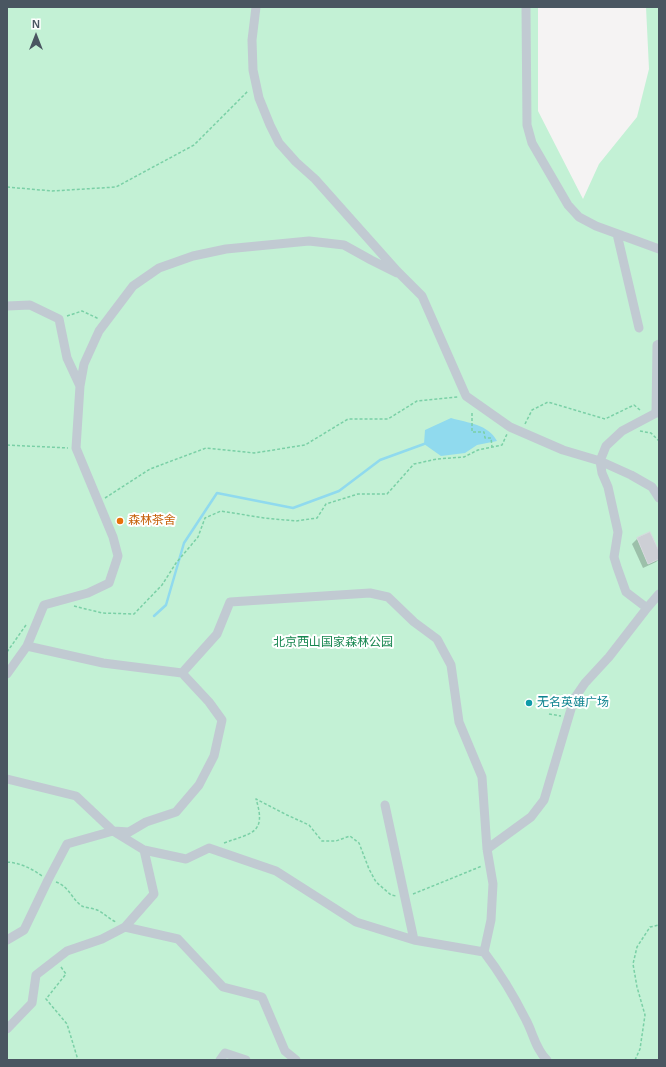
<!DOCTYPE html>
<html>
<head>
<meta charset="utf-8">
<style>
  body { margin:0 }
  #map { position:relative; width:666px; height:1067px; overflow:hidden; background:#f5f3f3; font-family:Helvetica,sans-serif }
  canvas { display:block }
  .frame { position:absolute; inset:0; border:8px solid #4a5661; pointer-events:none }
  .north { position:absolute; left:16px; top:16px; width:40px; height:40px; -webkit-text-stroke:3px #fff; paint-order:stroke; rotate:0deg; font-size:11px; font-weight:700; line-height:16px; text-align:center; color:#4a5661 }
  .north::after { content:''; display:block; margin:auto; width:14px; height:18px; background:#4a5661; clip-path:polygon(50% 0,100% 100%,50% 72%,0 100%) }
</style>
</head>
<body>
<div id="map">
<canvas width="666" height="1067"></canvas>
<div class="frame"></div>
<div class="north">N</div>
</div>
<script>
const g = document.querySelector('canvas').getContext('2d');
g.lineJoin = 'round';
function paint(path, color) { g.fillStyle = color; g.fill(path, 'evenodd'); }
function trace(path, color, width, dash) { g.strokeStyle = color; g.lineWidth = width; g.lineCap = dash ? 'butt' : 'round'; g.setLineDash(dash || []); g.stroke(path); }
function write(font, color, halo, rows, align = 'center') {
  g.font = font + ' Helvetica,"Noto Sans SC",sans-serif'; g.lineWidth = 4; g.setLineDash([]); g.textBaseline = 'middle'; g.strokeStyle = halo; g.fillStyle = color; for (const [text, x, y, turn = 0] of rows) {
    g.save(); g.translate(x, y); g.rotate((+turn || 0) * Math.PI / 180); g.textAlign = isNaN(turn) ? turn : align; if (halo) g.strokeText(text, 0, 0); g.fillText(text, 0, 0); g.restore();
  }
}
paint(new Path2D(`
  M7,7H538V111L583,199L599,164L637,117L649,69L646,7H659V1060H7Z`), '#c3f1d5');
paint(new Path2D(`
  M451,418C468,423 488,424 497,441L477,445L465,453L441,456L424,444L425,430Z`), '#90daee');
paint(new Path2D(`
  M650,533L659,553V559L656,562L643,568L632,544L637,539Z`), '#0003');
trace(new Path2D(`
  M154,616L166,605L184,543L217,493L293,508L339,491L380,460L424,444`), '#90daee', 2.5);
const building = new Path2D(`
  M650,532L659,551V559L648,564L637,538Z`);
paint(building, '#cdcfd5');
trace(building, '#d7d9de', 1);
trace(new Path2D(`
  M7,187L52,191L116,187L194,145L248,91
  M67,316L82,311L97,318L98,317
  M472,413V432H484L485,438H491L492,447
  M525,424L532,410L548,402L605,419L634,405L640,410
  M640,431L651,433L659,441
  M7,445L68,448
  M105,498L150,469L206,448L254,453L305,445L348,419H388L417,401L458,397
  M74,606L102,613L134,614L162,585L176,563L198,537L205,518L221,511L264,518L296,521L317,518L326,504L358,494H387L414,464L437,459L464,457L478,450L502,445L507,434
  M7,652L26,625
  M549,714L561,716
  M224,843C251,833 267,834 256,799L287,815L309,825L322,841H336L350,836L359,843L369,869L376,882L391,895L396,896
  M7,862C20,863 31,868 42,876
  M56,882C70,887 72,900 82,906C86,908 92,908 97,910C104,913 109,919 116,922
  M413,894L482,866
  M61,967L66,974L46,999L67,1024L78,1060
  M635,1060L640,1049L645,1015L637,987L633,964L637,947L650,927L659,925`), '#7ad0a6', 1.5, [3, 2]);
trace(new Path2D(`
  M256,7L252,40L253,70L259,98L270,125L279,143L296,162L315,179L397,271L422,296L466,396L510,427L563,450L600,461L602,473L608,487L618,532L614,557L617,567L626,592L647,608L659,594
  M526,7L527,125L532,143L568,205L579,217L596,226L659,249
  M617,234L639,328
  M7,306L30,305L59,319L67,358L80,386
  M656,413L657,345L659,344
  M659,413H656L622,431L606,446L600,461L631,475L652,487L659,498
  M27,646L44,605L88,593L109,583L118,556L113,537L76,448L80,386L84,364L99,331L133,286L159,268L193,256L226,249L309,241L344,245L371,260L397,273
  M7,674L27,646L103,663L182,673
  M7,779L76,796L113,831L144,850L186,859L209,848L276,871L356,922L414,940L484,952C500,973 514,996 526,1020C533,1033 536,1050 547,1060
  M385,805L414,940
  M487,849L531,817L544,800L574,699L585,683L609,657L647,608
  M144,850L154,894L125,927L178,939L223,987L262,997L285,1051L296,1060
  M7,940L24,930L48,880L67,844L113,831L129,832L146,822L176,812L199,785L214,756L222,720L209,702L182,673L217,634L230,602L370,593L388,597L414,622L437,639L451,665L459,722L482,777L487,849L493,884L491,920L484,952
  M7,1029L32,1003L36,975L67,951L102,939L125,927
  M220,1060L225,1053L246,1060`), '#c1cad2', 9);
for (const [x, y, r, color] of [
  [120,521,4,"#e8710a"],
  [529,703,4,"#0f9aa8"]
]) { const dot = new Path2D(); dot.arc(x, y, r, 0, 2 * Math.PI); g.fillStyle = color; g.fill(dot); trace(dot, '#fff', 1.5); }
write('12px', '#c56008', '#fff', [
  ["森林茶舍",128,521]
], 'left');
write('12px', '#17864f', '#fff', [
  ["北京西山国家森林公园",333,643]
]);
write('12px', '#0d838f', '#fff', [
  ["无名英雄广场",537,703]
], 'left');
</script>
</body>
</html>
